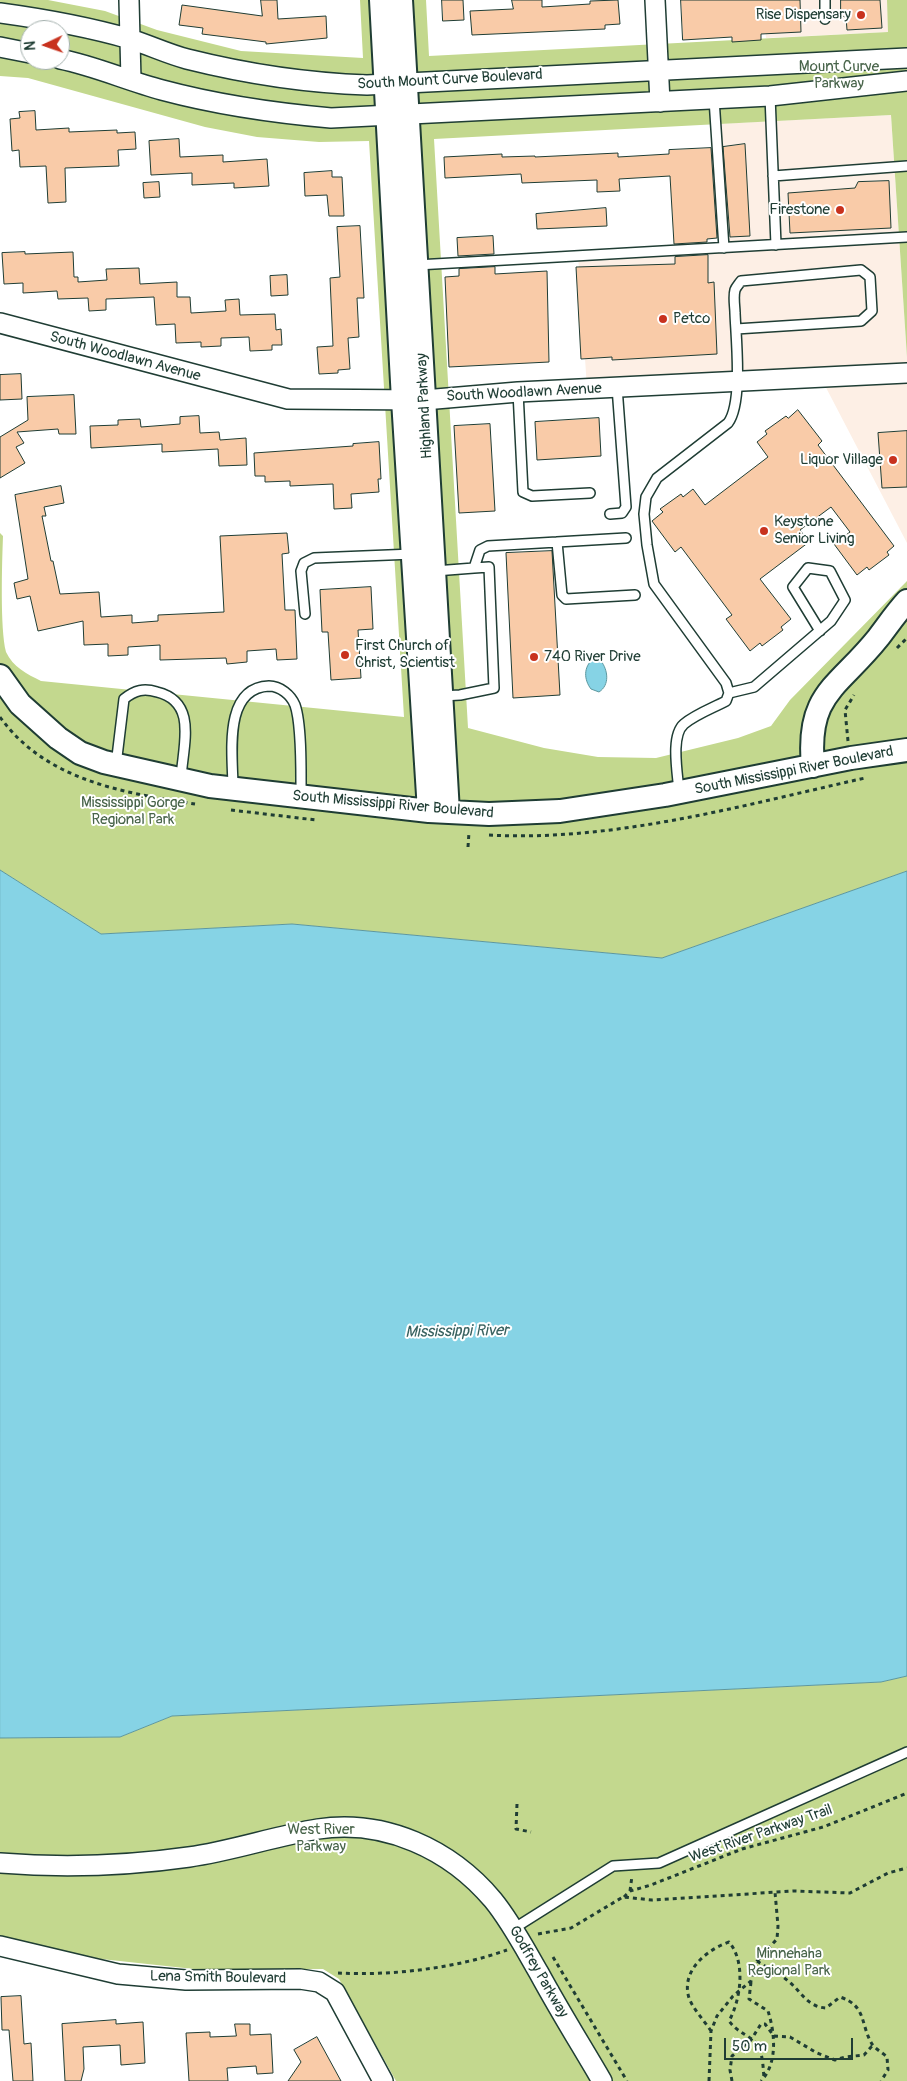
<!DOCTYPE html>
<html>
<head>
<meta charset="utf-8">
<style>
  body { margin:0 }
  #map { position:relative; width:907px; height:2081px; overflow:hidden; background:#fff; font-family:Pangolin,sans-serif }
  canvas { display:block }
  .north { position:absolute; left:20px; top:20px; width:50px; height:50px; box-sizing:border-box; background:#fff; border:1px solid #a5b1ae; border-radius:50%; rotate:267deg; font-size:14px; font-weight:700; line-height:20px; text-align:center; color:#1f3d34 }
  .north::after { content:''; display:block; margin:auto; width:18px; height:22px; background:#c8321e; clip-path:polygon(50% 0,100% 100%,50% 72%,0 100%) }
  .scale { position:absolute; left:724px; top:2038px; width:129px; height:22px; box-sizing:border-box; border:2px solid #1f3d34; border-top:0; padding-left:6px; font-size:15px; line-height:18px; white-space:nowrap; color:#1f3d34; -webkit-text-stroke:4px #fff; paint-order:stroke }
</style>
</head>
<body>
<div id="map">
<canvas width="907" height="2081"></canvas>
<div class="north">N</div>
<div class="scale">50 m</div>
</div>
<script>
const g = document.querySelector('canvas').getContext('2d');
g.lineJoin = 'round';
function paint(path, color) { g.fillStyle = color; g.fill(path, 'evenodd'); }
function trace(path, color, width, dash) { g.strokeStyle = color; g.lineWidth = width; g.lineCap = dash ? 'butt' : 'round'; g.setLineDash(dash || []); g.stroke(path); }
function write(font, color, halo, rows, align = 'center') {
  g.font = font + ' Pangolin,sans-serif'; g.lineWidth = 4; g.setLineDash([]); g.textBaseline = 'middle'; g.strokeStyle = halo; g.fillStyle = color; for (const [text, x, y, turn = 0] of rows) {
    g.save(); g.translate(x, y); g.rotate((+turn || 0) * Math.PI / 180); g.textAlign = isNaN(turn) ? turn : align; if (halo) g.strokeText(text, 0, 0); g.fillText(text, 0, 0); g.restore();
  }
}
paint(new Path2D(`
  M763,0H887L889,32L766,38Z
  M891,115L907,357V543L821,378L587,388L578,255L724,248L717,124Z`), '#fdefe5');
paint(new Path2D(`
  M0,0H48L105,11L157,30L241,51L363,58L360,0H426L429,56L888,32L887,0H907V357L891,115L434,139L468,728L544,748L598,757L656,758L738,738L771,726L790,700L907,581V871L662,958L292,924L101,934L0,870V533L3,536C2,564 0,628 6,652C13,667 27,674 41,681L404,717L369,141L319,142L257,137L205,127L28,78L0,76ZM30,30H60V60H30Z
  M907,1676V2081H396L339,1979L323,1969L203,1970L101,1959L0,1937V1738L120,1737L172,1716L881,1682Z`), '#c3d88e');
const water = new Path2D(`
  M593,659L601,661C608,670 610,685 599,692L591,689C584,680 583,667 593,659Z
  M0,870L101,934L292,924L662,958L907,871V1676L881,1682L172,1716L120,1737L0,1738Z`);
paint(water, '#86d3e5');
trace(water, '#5d979e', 1);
const building = new Path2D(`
  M261,0H277L278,19L326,16L327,38L266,44V42L202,34L203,28L179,25L182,5L262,16Z
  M442,0H463L464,20L443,21Z
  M512,0H542V7L590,4V1L618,0L620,24L605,25V29L472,35L470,11L513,9Z
  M681,0H800L801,32L761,34V40L732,42V37L683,40Z
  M841,0H880L882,28L847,30L846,17L841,16Z
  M35,111L36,130L69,128V132L117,130V133L135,132L136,149L118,150L119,166L65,168L66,202L48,203L46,166L20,167L19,150L12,151L10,119L20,118L19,112Z
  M179,139L180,157L223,155V162L267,159L269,186L234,188V183L192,185V173L151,175L149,141Z
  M745,144L750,236L730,237L723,147Z
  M711,148L717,238L707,239V242L674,244L670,176L619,179L620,191L597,192V180L522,183L521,174L445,178L444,157L502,154V157L535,156V157L618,153V157L669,154V150Z
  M332,171V177H342L344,216H329L327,195L305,196L304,173Z
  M889,181L891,228L790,233L788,193L855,188L858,182Z
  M159,182L160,197L144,198L143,183Z
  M606,208L607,226L537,229L536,214Z
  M360,226L364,298H357L359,337L348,338L350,369L338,370V373L319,374L317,347L333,346L330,278L340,277L337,227Z
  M493,236L494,254L458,256L457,238Z
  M25,252V254L73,252L74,277H78V282L107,280L106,269L139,268L140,284L177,282V297H190L191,313L226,311L225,300L239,299L240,315L275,314L276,330L281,329L282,345H272V350L250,351L249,337L221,338V346L201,347V342L176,343L175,324L156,325L154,297L106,299V310L89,311L88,298L58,299L57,291L23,293V283L4,284L2,253Z
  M708,255V283L714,282L717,354L612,360V357L581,359L576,267L675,264V257Z
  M495,267V274L547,271L549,362L449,367L445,277L459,276V269Z
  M287,275L288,295L271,296L270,276Z
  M21,374L22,399L0,400V375Z
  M74,395L76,434H59L58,429L17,432L24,443L16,447L25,463L0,478V437L28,420L27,397Z
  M798,410L822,441L818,445L894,546L887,552L889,555L869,570L867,567L857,575L834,544L850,532L831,507L800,530L809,542L760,579L791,619L781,627L783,630L762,646L760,643L750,651L726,619L732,615L681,547L675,552L652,521L663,512L660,509L681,494L683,497L693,489L705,505L768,457L757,442L767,434L765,431L786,416L788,418Z
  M199,416L200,433L219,432L220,440L246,438L247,465L219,466L218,449L162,452V444L91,448L90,426L118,425V420L140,419L141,427L180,424V417Z
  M599,418L601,456L537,460L535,422Z
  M490,424L495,511L459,513L454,426Z
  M907,431V487L882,488L878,433Z
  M379,442L381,479H378L379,492L351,494L352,508L334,509L333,484L290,486V481L265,482V476H255L254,453L353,446V444Z
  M61,486L64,503L44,507L46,516H42L51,561H53L60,594L99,592L101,617L132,615V623L158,621V615L224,612L220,536L287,533L289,553L282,554L285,610H295L297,659L277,660L276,649L247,651V662L227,664L226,658L160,660V645L128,647V655L108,656V644L84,645L83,621L38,631L30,596L17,599L14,583L28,579L15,495Z
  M552,551L560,695L513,698L506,553Z
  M371,587L373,629L358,630L361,678L331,680L328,632H322L320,590Z
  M21,1996L24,2044L31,2043L33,2081H13L9,2030H2L1,1997Z
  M116,2020V2024L143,2022L145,2063L121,2065L120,2045L83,2047L84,2069L81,2081H65L62,2024Z
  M235,2024H250V2035L271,2034L273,2073L257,2074L256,2066L227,2068L228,2081H189L186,2033L210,2032V2037L236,2036Z
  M317,2037L341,2081H288L301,2062L294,2050Z`);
paint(building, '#f9cba8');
trace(building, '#1f3d34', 1);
const service = new Path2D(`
  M825,0V19
  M770,96L776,245
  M714,99L724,248
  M773,176L907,166
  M417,265L907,237
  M518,392L523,492L532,496L590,493
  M610,514L622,513L626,507L617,387
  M557,542L562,595L566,599L635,595
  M435,571L474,568L480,550L488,546L626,538
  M305,614L301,571L304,563L314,558L413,554
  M729,693L754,687L831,621L845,600L830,571L808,568L793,587L820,631
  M442,696L460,695L494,688L489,567L474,568
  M116,765L124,699C135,690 144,688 157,692C198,702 183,745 181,778
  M233,789C233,756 222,688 269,686C280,686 291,695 295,705C302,725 301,774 301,797
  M679,792C678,775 670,736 684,724C696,714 713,708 726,701L729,693L726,683L654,584L647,545L644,514L646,497L657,478L728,423C743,403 736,339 735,313C735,307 733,297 735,290C736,287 739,284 741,281L861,270L870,277L872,311L861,321L736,329
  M513,1929L613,1866L659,1863L907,1752`);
const minor = new Path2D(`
  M129,0L131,80
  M655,0L660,102
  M0,13C44,19 88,27 130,39C149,45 168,54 187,59C247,74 306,83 367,85L907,58
  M0,47L30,53
  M60,59C95,66 128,81 162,90C218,105 274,113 331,118L770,96L907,81
  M0,323L288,399L424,400L518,392L907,373
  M0,1863C63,1868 126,1866 189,1857C232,1851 275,1836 318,1829C385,1819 450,1849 493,1900C511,1922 525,1949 539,1973C559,2010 581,2045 602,2081
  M0,1946L118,1974L186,1980L300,1979L319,1982L335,1992L383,2081`);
const tertiary = new Path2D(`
  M381,0L403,400L429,811
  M401,0L448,812
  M0,676L20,704L58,738L80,753L104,762L210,786L429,811L489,814L560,811L665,795L851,758L907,750
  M813,766C806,693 838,688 878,638C888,625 896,613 907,601`);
trace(service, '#1f3d34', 12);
trace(minor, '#1f3d34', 22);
trace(tertiary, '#1f3d34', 26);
trace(new Path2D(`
  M897,648L907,638
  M0,717C45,780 123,793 195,804
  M848,741L845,710L854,695
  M231,810L316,820
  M489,835C614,842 744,805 865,778
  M468,847L469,832
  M517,1804L516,1829L531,1832
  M630,1891L632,1876
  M624,1897L630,1891L651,1885L742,1849L823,1827L907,1793
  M538,1934L571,1928L623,1897L652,1900L794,1891L850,1893L888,1873L907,1868
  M553,1957L627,2081
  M757,1961C767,1968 779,1973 788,1981C801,1991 807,2007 826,2008L840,1997C867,2006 860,2024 872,2044C874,2048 883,2053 887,2057L888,2070L881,2081
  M338,1973C392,1976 457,1968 507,1950
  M751,1982L749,1999L768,2011C775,2033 778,2063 761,2081
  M711,2031C704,2020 690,2006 688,1994C683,1968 709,1949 729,1942C746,1962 741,1999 729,2021C738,2033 747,2034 755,2042C763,2050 763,2067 764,2078
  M709,2081L711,2031L717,2016L733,1996L751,1981L757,1961L777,1939L778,1926L775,1892
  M732,2081L730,2070L732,2056L751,2040L761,2024H765L774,2036L790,2037L817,2053L835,2060L845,2057L864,2055L872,2046`), '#1f3d34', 3, [4, 4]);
trace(service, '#fff', 9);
trace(minor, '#fff', 19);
trace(tertiary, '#fff', 22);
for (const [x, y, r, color] of [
  [861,15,5,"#c8321e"],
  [840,210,5,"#c8321e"],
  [663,319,5,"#c8321e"],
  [893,460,5,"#c8321e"],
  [764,531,5,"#c8321e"],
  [345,655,5,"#c8321e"],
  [534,657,5,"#c8321e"]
]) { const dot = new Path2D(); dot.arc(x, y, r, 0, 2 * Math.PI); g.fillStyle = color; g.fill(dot); trace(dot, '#fff', 2); }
write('15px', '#1f3d34', '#fff', [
  ["Rise Dispensary",851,15,"right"],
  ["Firestone",830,210,"right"],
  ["Petco",673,319],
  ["Liquor Village",883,460,"right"],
  ["Keystone",774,522],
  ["Senior Living",774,539],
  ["First Church of",355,646],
  ["Christ, Scientist",355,663],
  ["740 River Drive",544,657]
], 'left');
write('15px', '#48644a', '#fff', [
  ["Mount Curve",839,67],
  ["Parkway",839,84],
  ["Mississippi Gorge",133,803],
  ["Regional Park",133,820],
  ["West River",321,1830],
  ["Parkway",321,1847],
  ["Minnehaha",789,1954],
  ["Regional Park",789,1971]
]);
write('15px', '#1f3d34', '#fff', [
  ["South Mount Curve Boulevard",450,80,-3],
  ["South Woodlawn Avenue",125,357,15],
  ["South Woodlawn Avenue",524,393,-3],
  ["Highland Parkway",425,406,-93],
  ["South Mississippi River Boulevard",794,771,-11],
  ["South Mississippi River Boulevard",393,805,5],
  ["West River Parkway Trail",761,1834,-19],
  ["Godfrey Parkway",538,1972,60],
  ["Lena Smith Boulevard",218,1978,1]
]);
write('italic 16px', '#396260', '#fff', [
  ["Mississippi River",457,1332,-1]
]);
</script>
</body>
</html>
